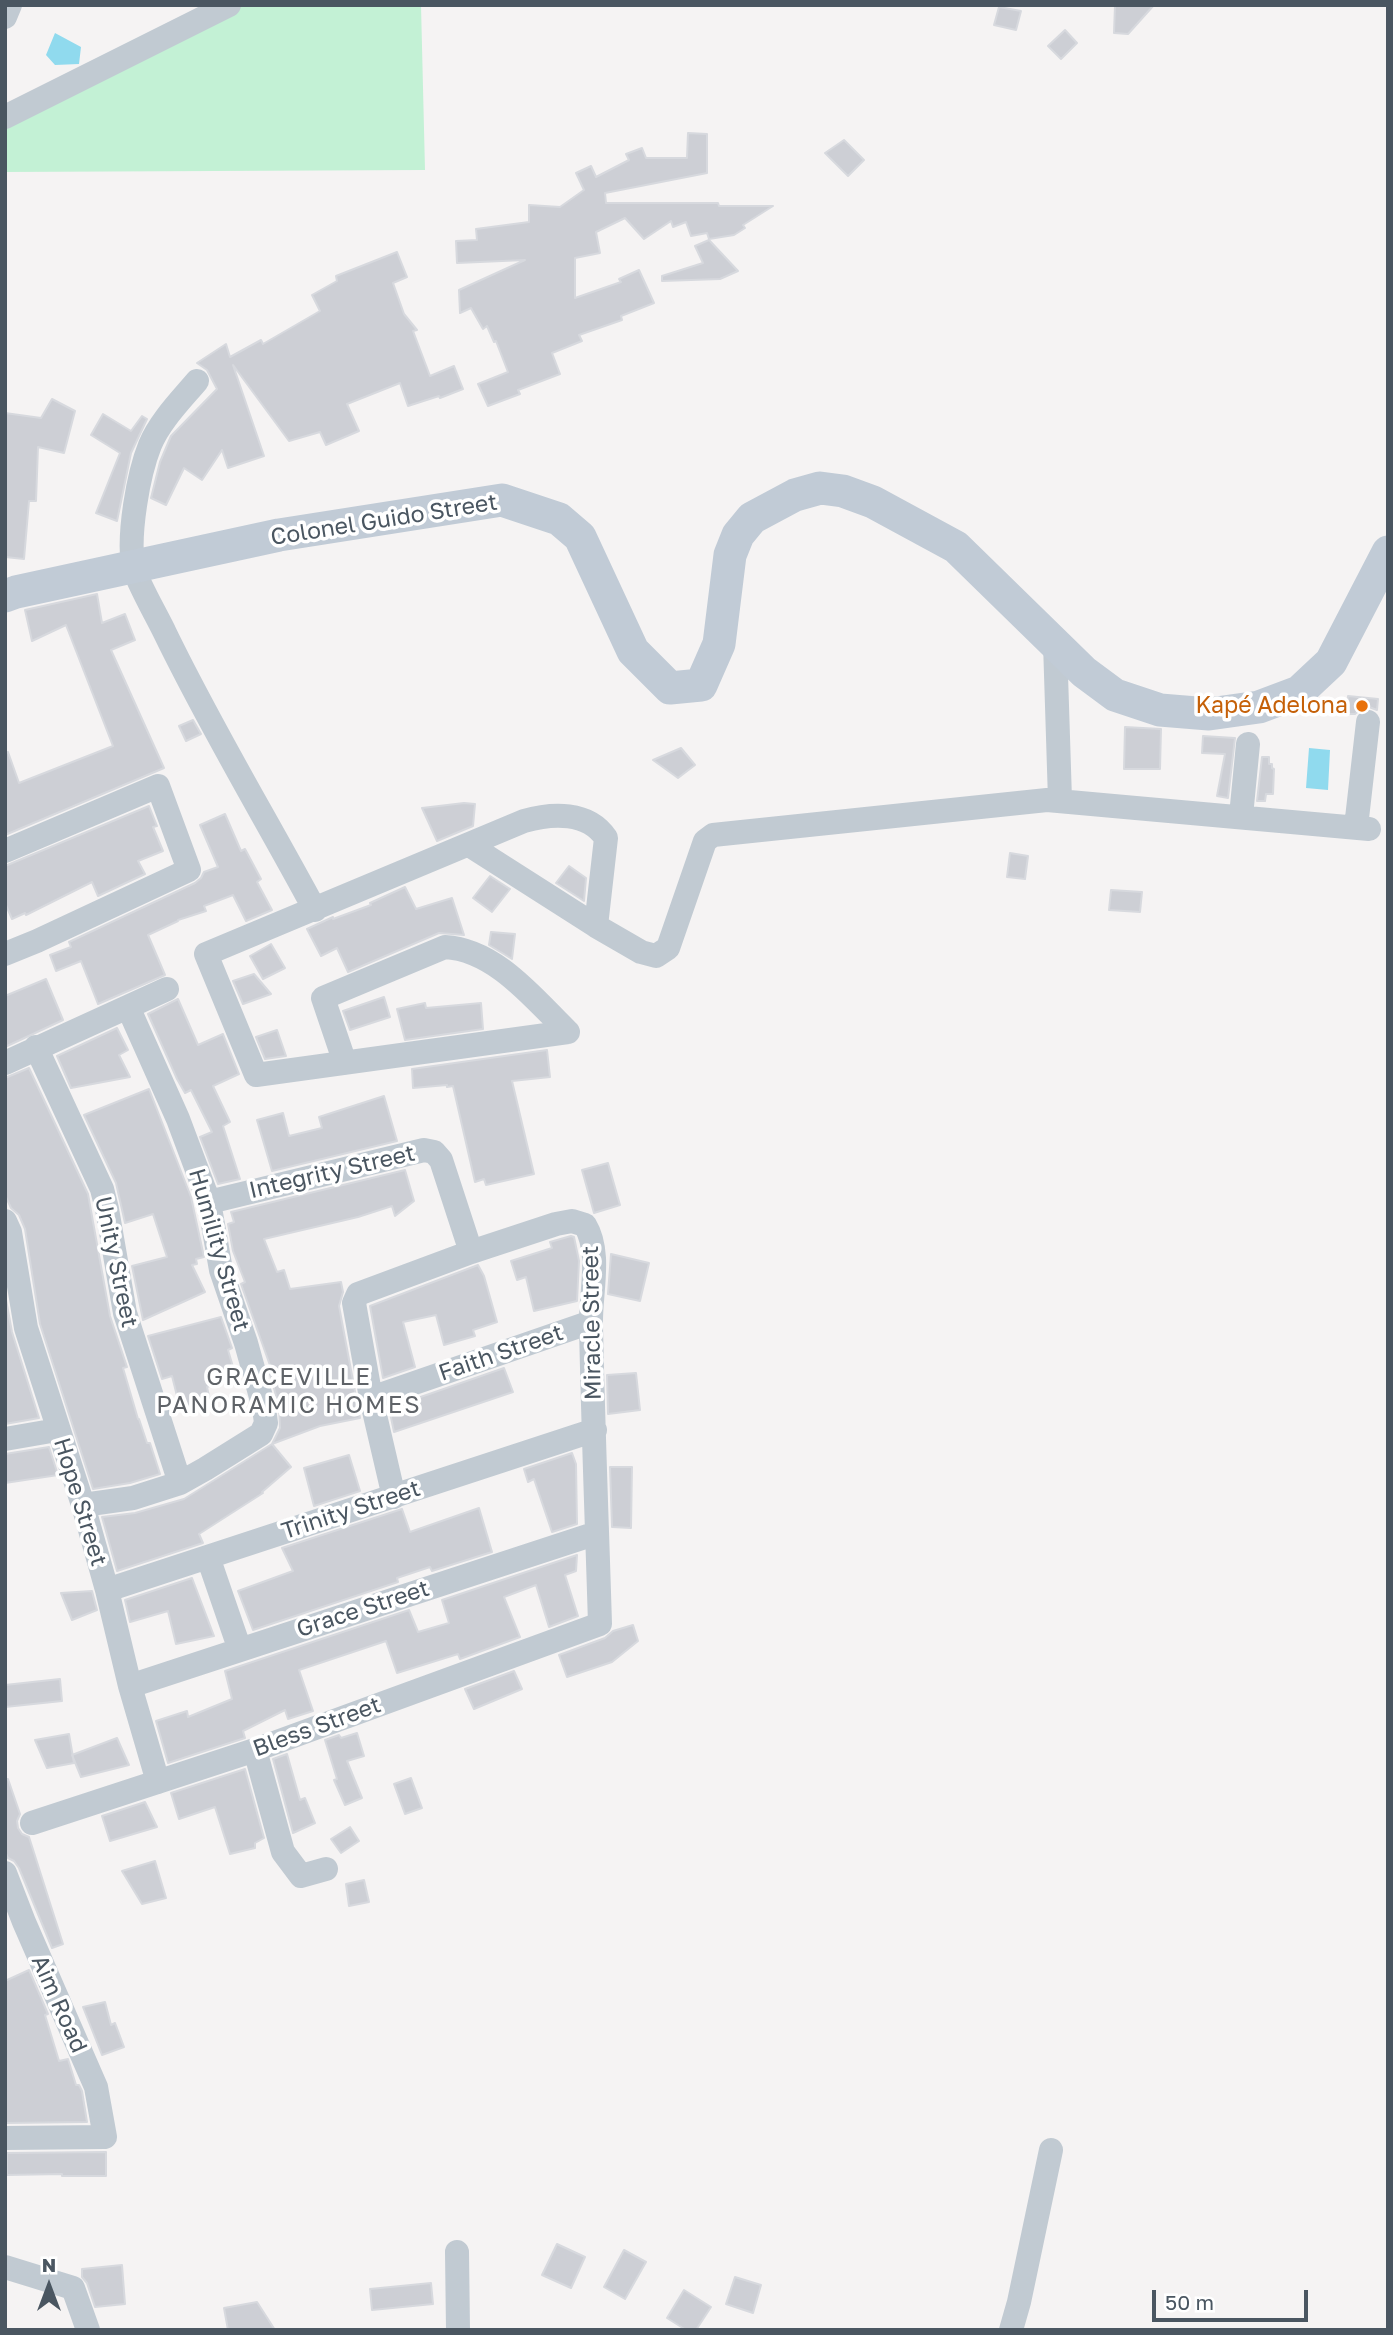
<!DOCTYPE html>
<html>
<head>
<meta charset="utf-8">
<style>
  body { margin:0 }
  #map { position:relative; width:1393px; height:2335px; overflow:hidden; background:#f5f3f3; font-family:"Golos Text",sans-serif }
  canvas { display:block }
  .frame { position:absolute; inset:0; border:7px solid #4a5661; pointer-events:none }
  .north { position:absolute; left:14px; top:2251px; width:70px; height:70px; -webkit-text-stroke:5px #fff; paint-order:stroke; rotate:0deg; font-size:19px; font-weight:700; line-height:28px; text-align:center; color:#4a5661 }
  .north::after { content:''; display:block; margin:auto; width:24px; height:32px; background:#4a5661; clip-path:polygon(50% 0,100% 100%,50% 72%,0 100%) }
  .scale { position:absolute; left:1152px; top:2290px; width:156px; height:32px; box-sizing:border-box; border:4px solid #4a5661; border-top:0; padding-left:9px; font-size:21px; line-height:24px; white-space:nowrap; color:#4a5661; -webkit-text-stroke:5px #fff; paint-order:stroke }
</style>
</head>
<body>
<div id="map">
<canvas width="1393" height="2335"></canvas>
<div class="frame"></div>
<div class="north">N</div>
<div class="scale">50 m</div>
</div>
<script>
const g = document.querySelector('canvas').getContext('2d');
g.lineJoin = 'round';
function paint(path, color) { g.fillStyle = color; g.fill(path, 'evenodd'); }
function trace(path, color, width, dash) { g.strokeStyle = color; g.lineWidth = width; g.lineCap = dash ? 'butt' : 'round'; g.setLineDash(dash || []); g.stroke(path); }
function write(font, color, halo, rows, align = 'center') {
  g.font = font + ' "Golos Text",sans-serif'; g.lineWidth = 7; g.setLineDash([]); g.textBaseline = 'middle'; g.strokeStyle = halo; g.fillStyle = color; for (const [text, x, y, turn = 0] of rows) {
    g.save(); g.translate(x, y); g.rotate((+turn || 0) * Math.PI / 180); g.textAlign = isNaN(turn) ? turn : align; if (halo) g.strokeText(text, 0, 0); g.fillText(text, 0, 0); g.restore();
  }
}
paint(new Path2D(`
  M243,5H421L425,170L5,172V121L153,51Z`), '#c3f1d5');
paint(new Path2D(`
  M55,33L81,47L79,64L55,65L46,55Z
  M1309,748L1330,750L1328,790L1306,788Z`), '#90daee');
const building = new Path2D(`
  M1115,5H1154L1128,34L1114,33Z
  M999,7L1021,11L1016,30L994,25Z
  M1065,30L1077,43L1061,59L1048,46Z
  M688,133L707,134V173L605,193L606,203H718L719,206H773L743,225L745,228L734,235L709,239L707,233L691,236L686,222L673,227L671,221L644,239L625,218L596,232L600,253L575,258V298L621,282L619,279L639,270L654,303L621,316L622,320L579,335L582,341L552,353L560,374L518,390L520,394L488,406L478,384L508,372L496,341L494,342L487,326L483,329L471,308L460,313L459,290L525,260L457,263L456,241L477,240L476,229L529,222V205L560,207L584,190L576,173L591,166L596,177L629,160L626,154L642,148L646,158H687Z
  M844,140L864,160L848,176L825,153Z
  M709,240L738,271L720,279L662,281V276L703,263L695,246Z
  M397,252L407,277L393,283L404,314L417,330L413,331L430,376L454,366L463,389L440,398L439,396L408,406L400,383L347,404L359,431L326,445L320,432L289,441L233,365L264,456L228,468L222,450L202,480L184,468L166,505L151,498L160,462L171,436L217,389L207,370L197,363L226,344L230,357L261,340L263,344L320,311L312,295L337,281L336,276Z
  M52,399L75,411L64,453L38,447L36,501H29L24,559L5,557V413L41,418Z
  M103,414L131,431L142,416L147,419L131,453L117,521L96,513L120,453L91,435Z
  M97,594L102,623L125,614L135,640L111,650L164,768L5,835V753L8,752L19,783L113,746L66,625L32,641L25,610Z
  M1348,696L1378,699L1377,710L1369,707L1361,709L1355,714H1346Z
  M193,720L201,734L186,741L179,726Z
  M1125,727L1161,729L1160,769H1124Z
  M1203,736L1235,738L1228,798L1217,796L1225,754L1202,753Z
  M681,748L695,765L678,778L653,760Z
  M1262,757H1269V764H1272V768L1274,769L1273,794H1266L1265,801H1257Z
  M464,803L475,804L473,826L437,841L422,808Z
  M149,806L157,826L153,827L163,851L138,861L145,874L98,896L92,882L26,915L25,913L12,919L5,903V866Z
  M225,814L241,851L245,849L261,879L257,882L272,910L246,921L233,895L204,906L206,911L178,920V921L148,935L165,975L98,1004L81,961L56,971L50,955L71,947L69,942L195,883L201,878L204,872L218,867L200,825Z
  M1010,853L1028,856L1025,879L1007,877Z
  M569,866L586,878L584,901L556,883Z
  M490,876L510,889L492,912L473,898Z
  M405,887L416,909L452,898L464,935L439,933L348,972L337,948L321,956L307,929L333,917V919L371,905L370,903Z
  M1111,890L1142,892L1140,912L1109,910Z
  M491,932L515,934L512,959L489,945Z
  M271,944L285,968L263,979L250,956Z
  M254,974L271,994L243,1004L233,981Z
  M46,979L63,1020L5,1047V996Z
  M384,997L390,1017L350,1030L343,1011Z
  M178,999L198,1045L223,1034L239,1074L213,1086L230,1122L223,1126L240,1179L218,1184L200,1137L212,1132L191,1090L185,1093L177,1079L148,1014Z
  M425,1003L426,1008L481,1003L483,1029L405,1040L397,1009Z
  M117,1028L128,1050L119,1055L130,1077L71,1088L57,1056Z
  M277,1030L286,1056L265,1059L256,1037Z
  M547,1050L550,1077L512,1081L534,1174L486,1185L484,1179L475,1182L453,1086L447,1087V1085L413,1088L412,1069Z
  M29,1068L88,1194L110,1316L127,1367L123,1368L138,1419H139L147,1443H150L160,1474L130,1483L93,1489L40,1324L25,1229L19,1215L11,1208L5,1195V1078Z
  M149,1089L191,1197L204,1257L196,1259L197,1264L192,1265L205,1292L143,1320L132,1266L167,1257L153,1214L125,1223L116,1183L84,1115Z
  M384,1096L397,1141L272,1171L257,1120L283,1113L289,1136L322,1128L319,1117Z
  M608,1163L620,1205L594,1213L582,1170Z
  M405,1170L414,1201L395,1216L392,1206L358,1217L264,1239L277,1272L284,1270L290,1289L341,1282L343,1292L339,1306L360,1418L320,1426L272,1444L280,1428L279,1406L269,1371H272L241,1284L245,1282L233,1251L228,1224L234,1222L231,1212Z
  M571,1236L574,1237L579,1261L577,1301L534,1311L526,1277L517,1280L511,1261L552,1248L550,1242Z
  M611,1254L649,1263L640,1301L608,1294Z
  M478,1265L484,1276L497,1322L473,1330L475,1336L444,1345L436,1315L403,1322L415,1367L383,1378L370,1306Z
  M5,1294L12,1332L39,1418L5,1424Z
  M221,1317L232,1348L228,1350L236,1377L207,1387L210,1401L180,1408L172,1376L162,1379L148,1336Z
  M504,1368L513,1392L394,1432L389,1408Z
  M636,1373L640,1410L608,1414L607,1375Z
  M272,1444L291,1467L262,1492L263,1493L199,1534L203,1543L117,1571L102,1517L135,1513L184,1499Z
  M49,1447L58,1475L5,1483V1454Z
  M572,1453L576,1464L577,1524L552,1532L534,1479L528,1482L524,1469Z
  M349,1455L360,1491L314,1506L304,1468Z
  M610,1467H632L631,1528L612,1527Z
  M479,1508L492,1552L432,1571L430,1567L397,1578L398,1582L253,1630L238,1591L293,1571L282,1548L402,1509L410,1532Z
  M577,1555L576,1571L565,1575L578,1616L549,1627L536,1585L504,1597L520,1637L460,1659L458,1654L397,1673L386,1641L299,1670L313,1711L288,1719L285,1710L243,1731L245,1738L168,1763L156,1721L187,1711L188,1717L232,1699L225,1671L409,1610L418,1632L449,1623L442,1600Z
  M192,1578L214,1636L176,1644L168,1611L130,1622L125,1600Z
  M92,1591L97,1610L72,1620L61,1593Z
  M633,1625L638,1641L612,1662L567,1677L559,1655L605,1638L613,1631Z
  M514,1671L522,1689L474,1709L465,1689Z
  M60,1679L62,1701L5,1707V1685Z
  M357,1733L364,1756L347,1761L362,1798L345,1805L334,1780L337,1779L325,1740L339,1735L341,1738Z
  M69,1734L74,1763L47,1768L35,1740Z
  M117,1738L129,1765L81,1777L72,1755Z
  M287,1754L300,1800L305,1798L315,1823L293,1833L273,1759Z
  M245,1769L264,1838L255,1843V1848L230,1854L215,1807L179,1819L171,1793Z
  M411,1778L422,1808L405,1814L394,1784Z
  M5,1779H8L20,1814L17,1821L18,1828L22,1834L29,1837L63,1944L52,1948L19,1868L14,1861L8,1858L5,1852Z
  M145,1802L157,1827L110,1841L102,1816Z
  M350,1827L359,1841L341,1853L331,1839Z
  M155,1861L166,1898L142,1904L122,1871Z
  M364,1880L369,1902L349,1906L346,1884Z
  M29,1970L48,2014L45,2015L59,2061L68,2059L76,2085H79L82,2091L87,2122L5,2123V1981Z
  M105,2002L111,2025L115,2023L124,2047L102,2055L83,2007Z
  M106,2152V2176H62V2174L7,2175V2153Z
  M557,2244L585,2257L571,2288L542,2275Z
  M624,2250L646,2262L625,2299L604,2287Z
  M122,2265L125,2304L95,2307L87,2283L82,2277V2269Z
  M735,2277L761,2285L753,2313L726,2304Z
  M431,2283L433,2304L372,2310L370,2289Z
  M684,2290L711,2307L696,2330H686L667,2318Z
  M257,2302L275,2330H228L224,2308Z`);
paint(building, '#cdcfd5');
trace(building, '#d7d9de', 2);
trace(new Path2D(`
  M5,17L10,5
  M5,117L229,5
  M197,381C181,400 160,421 150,445C138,475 128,534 133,566C136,580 158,618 165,633C211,728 265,817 315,910
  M1055,643L1060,800
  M1241,816L1248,744
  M1356,827L1368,722
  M469,845L596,926L641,952L656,956L668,948L705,841L713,835L1047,800L1369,829
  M5,851L158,786L189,870L37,941L5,954
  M568,1032L256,1075L206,954L524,821C552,813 588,811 606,838L596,926
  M36,1047L102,1189L107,1209L125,1313L180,1483
  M5,1063L167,989
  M345,1063L323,998L445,947C496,950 534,999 568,1032
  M209,1202L424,1150L434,1152L441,1160L471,1252
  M5,1221L10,1232L26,1328L83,1505L107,1590L130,1686L158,1782
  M371,1398L591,1322
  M5,1439L57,1430
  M83,1505L133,1498L180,1483L205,1469L261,1434L266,1423L264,1408L246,1343L221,1270L209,1202L178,1119L128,1007
  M208,1557L240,1650
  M107,1590L595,1430
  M130,1686L597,1533
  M255,1750L283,1852L301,1876L326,1869
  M32,1823L255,1750L600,1624C597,1525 593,1425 591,1325C590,1294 602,1253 585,1225L572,1221L556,1224L471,1252L358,1294L354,1303L371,1398L394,1497
  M5,1873L24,1922L96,2087L105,2137L5,2138
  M457,2252L458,2330
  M5,2267L73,2288L88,2330
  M1011,2330L1019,2302L1051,2150`), '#c1cad2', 24);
trace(new Path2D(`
  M5,596L16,592L279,535L502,500L559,519L580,537L633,651L670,688L701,685L719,644L730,555L738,535L752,518L795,495L820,488L843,491L873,502L956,547L1084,672L1115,695L1160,710L1209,714L1259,707L1299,692L1331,662L1388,552`), '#c1cbd6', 33);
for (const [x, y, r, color] of [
  [1362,706,7,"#e8710a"]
]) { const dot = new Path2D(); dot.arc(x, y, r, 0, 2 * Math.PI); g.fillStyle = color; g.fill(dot); trace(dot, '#fff', 2.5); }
write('23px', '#4a5661', '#fff', [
  ["Colonel Guido Street",384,520,-9],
  ["Integrity Street",332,1172,-13],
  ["Humility Street",219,1250,74],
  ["Unity Street",116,1262,78],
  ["Miracle Street",592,1323,-91],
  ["Faith Street",501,1353,-19],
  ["Hope Street",80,1502,73],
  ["Trinity Street",351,1510,-18],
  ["Grace Street",363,1609,-18],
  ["Bless Street",317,1727,-20],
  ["Aim Road",59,2004,66]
]);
write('23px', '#c56008', '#fff', [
  ["Kapé Adelona",1348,706]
], 'right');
g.letterSpacing = '2px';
write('24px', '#5f6368', '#fff', [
  ["GRACEVILLE",289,1377],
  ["PANORAMIC HOMES",289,1405]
]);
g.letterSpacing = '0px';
</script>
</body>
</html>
